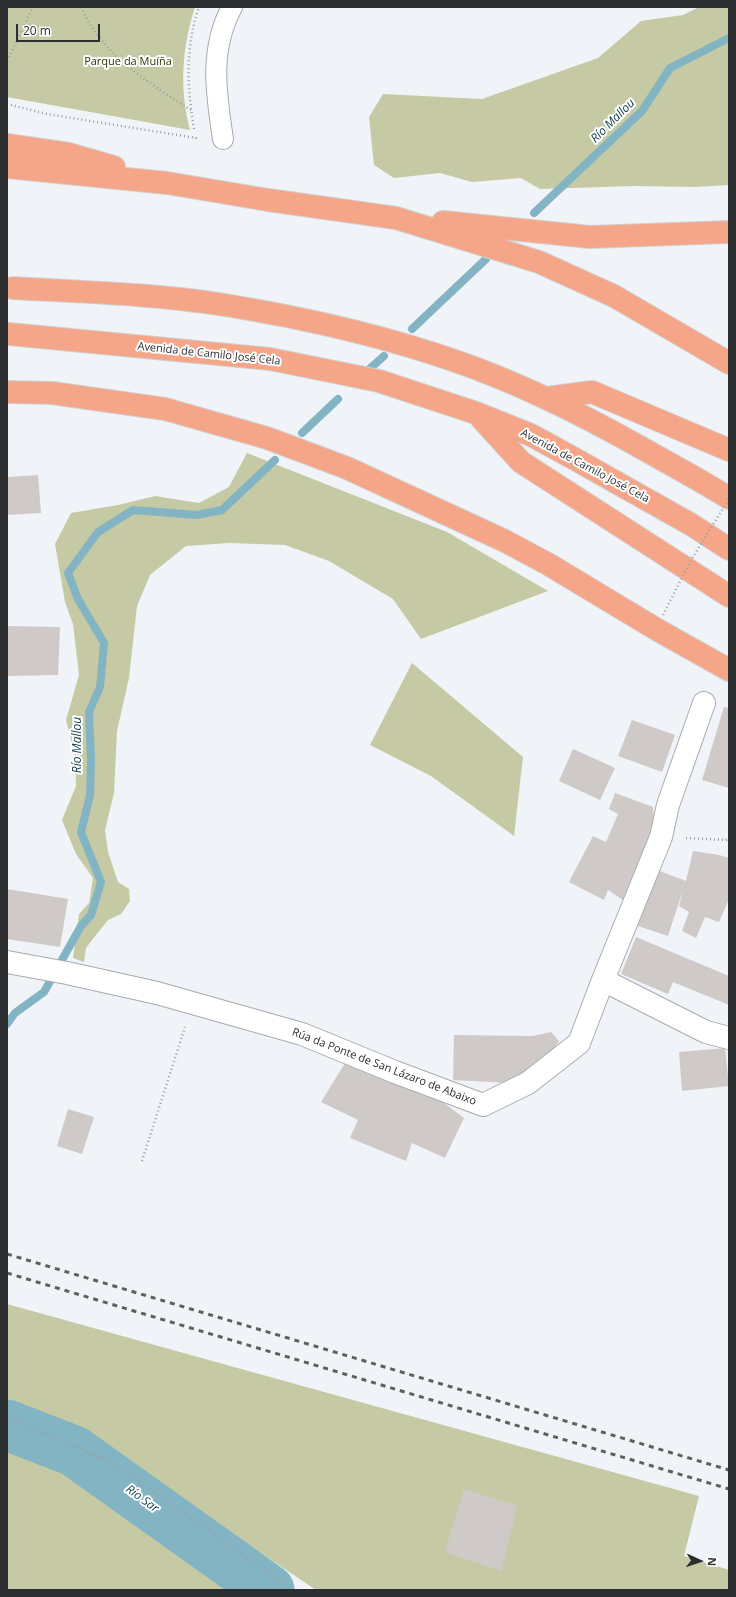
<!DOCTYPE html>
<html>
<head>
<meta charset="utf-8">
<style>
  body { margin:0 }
  #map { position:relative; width:736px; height:1597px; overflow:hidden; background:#f0f3f8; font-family:"Open Sans",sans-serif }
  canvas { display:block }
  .frame { position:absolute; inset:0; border:8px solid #2c2d2f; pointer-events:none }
  .north { position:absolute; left:680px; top:1541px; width:40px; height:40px; -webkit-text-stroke:3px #fff; paint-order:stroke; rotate:93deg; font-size:11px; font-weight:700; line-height:16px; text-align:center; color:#2c2d2f }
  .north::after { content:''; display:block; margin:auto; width:14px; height:18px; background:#2c2d2f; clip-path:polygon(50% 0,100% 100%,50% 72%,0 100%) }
  .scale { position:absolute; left:16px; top:24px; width:84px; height:18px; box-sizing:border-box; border:2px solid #2c2d2f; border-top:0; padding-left:5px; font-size:12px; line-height:14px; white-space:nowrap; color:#2c2d2f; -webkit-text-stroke:3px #fff; paint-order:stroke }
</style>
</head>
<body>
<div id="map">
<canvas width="736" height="1597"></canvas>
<div class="frame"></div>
<div class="north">N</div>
<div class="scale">20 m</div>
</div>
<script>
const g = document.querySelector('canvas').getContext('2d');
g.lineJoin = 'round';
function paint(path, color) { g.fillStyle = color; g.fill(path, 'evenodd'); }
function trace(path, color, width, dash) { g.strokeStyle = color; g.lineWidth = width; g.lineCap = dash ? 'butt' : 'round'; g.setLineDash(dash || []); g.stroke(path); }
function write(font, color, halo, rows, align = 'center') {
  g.font = font + ' "Open Sans",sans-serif'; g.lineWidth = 4; g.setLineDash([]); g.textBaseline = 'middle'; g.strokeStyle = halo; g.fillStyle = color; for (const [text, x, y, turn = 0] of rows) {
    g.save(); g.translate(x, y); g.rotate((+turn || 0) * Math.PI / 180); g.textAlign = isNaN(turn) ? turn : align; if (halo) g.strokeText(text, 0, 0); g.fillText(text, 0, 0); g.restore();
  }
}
paint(new Path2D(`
  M7,7H195C182,48 179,88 190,130L7,97Z
  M699,7H729V185L695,187L634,186L540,189L521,178L472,182L440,173L394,178L374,165L369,117L383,94L482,99L598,58L641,21L683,15Z
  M247,453L447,532L548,591L421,639L393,599L329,561L285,545L229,543L186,546L150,575L137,606L129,678L117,731L114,793L105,830L108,852L118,882L129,889L130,901L121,914L108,920L96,935L86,948L84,962L73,958L79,914L89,903L93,878L76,854L62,820L76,786L75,754L66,720L79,675L73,624L65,602L55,544L71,513L118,505L155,496L199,503L229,487Z
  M412,663L523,757L514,836L431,776L370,745Z
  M7,1304L699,1496L684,1556L729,1570V1590H316L231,1533L28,1415L7,1411Z
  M7,1445L55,1455L229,1590H7Z`), '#c5caa4');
trace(new Path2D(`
  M534,213L642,111L670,68L729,38
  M412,329L486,259
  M366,372L384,356
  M302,433L338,399
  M7,1024L15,1013L44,992L81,926L91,915L101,882L81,832L90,795L91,760L89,712L100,687L104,643L78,599L68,573L98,532L133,510L197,515L222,510L275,460`), '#83b4c3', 8);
trace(new Path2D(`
  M7,1425L74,1451L269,1590`), '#83b4c3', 51);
paint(new Path2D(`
  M38,475L41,513L7,515V477Z
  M7,626L60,627L58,675L7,676Z
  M724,707L729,708V788L702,780Z
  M632,720L675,735L662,772L618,756Z
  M573,749L615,768L600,800L559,781Z
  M615,793L653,807L655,828L623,900L608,890L604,900L569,882L593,836L606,842L618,814L609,809Z
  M693,851L719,855L729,858V899L719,922L705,917L696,938L682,931L689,912L679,906L683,890L668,936L638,926L657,870L686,881Z
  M7,889L68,899L60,947L7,939Z
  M636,937L729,976V1005L673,982L668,994L621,974Z
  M551,1032L559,1041L553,1050L510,1083L453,1080L454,1035L533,1036Z
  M725,1048L729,1086L682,1091L679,1052Z
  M345,1063L428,1097L440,1100L464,1118L445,1158L412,1143L406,1161L350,1138L358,1120L321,1102Z
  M68,1109L94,1117L82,1154L57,1146Z
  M464,1489L517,1506L501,1571L445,1552Z`), '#cfcac7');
const pedestrian = new Path2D(`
  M223,139C216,93 209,50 232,7`);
const minor = new Path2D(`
  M7,962L67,973L157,993L302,1034L395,1072L483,1105L528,1083L579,1043L603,980L661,837L668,805L704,703
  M603,980L706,1032L729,1038`);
const trunk = new Path2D(`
  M7,145L69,154L114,167
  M7,167L167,183L268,200L396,218L539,262L614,296L729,363
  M443,222L590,237L729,232
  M13,288C83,292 155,294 225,305C305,318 385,336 461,363C524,385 583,415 640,447C670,464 700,480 729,498
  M9,334L270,359L379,381L476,413L531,435L573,458L692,525L729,549
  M7,392L52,393L165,409L267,438L347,468L505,541L548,564L656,629L729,670
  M547,398L592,392L729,450
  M481,418L521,462L729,596`);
trace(pedestrian, '#a8abaf', 22);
trace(minor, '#a8abaf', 24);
trace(trunk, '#d1d1d1', 24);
trace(new Path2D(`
  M81,7C101,54 150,84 191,110
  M7,61L33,7
  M7,104L47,114L196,138V136
  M194,129C187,87 185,47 199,7
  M686,838L726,840L729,837
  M142,1161L185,1027
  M7,1416L112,1463L293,1590`), '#9c9ea1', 2.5, [1, 3]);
trace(pedestrian, '#fff', 20);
trace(minor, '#fff', 22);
trace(trunk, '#f6a688', 22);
trace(new Path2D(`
  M7,1254L729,1470
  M7,1273L729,1489`), '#5d5f62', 3, [5, 5]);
trace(new Path2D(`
  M663,615L691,560L729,499`), '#9c9ea1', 2.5, [1, 3]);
write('11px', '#313300', '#fff', [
  ["Parque da Muíña",128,62]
]);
write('11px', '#2c2d2f', '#fff', [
  ["Avenida de Camilo José Cela",209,354,6],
  ["Avenida de Camilo José Cela",585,466,28],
  ["Rúa da Ponte de San Lázaro de Abaixo",384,1067,21]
]);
write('italic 12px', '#17434f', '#fff', [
  ["Río Mallou",613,121,-45],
  ["Río Mallou",78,745,-90],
  ["Río Sar",142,1499,36]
]);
</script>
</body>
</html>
